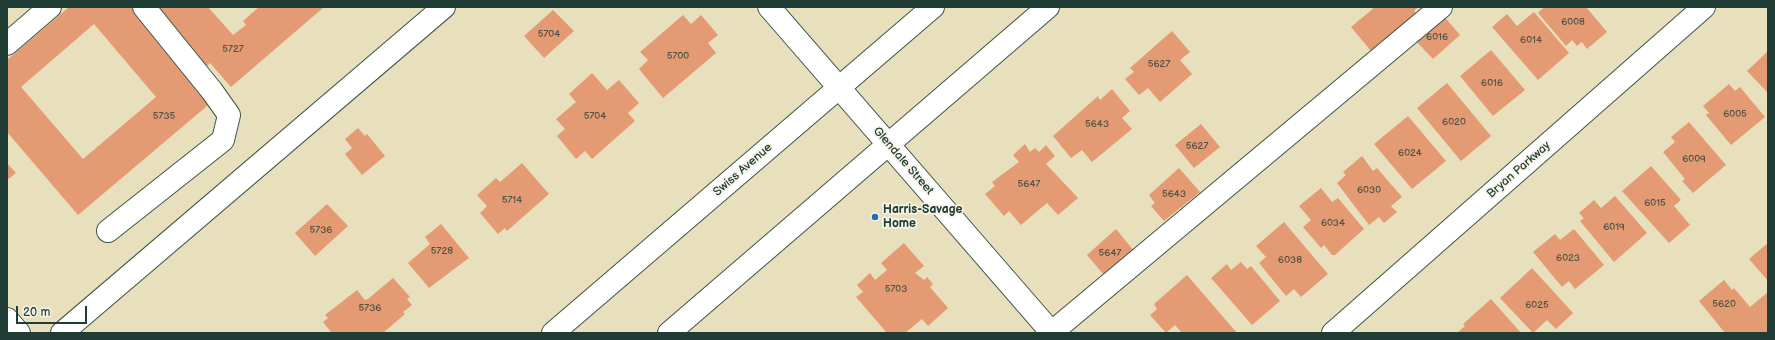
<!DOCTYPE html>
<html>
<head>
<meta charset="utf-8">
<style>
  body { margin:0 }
  #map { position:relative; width:1775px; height:340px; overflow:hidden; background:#e8e0bd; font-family:"Balsamiq Sans",sans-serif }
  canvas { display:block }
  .frame { position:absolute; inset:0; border:8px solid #1f3d34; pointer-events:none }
  .scale { position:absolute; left:16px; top:306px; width:71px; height:18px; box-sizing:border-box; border:2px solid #1f3d34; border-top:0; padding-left:5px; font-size:12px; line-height:14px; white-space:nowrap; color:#1f3d34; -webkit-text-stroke:3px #f7f3e8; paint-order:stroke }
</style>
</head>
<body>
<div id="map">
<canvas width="1775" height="340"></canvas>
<div class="frame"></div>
<div class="scale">20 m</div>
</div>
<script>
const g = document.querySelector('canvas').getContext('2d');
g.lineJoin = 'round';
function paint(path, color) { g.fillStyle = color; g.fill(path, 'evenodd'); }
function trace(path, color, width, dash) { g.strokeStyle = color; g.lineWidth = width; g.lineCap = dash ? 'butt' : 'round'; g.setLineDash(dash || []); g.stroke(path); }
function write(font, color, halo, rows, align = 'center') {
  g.font = font + ' "Balsamiq Sans",sans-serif'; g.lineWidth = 3.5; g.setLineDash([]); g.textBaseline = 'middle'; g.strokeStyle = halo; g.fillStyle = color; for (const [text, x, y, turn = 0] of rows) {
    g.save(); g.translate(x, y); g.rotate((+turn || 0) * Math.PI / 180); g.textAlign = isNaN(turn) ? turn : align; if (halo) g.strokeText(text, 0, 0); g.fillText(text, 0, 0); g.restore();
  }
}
paint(new Path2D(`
  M69,7H132L213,101L78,215L7,132V60ZM94,24L156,97L83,159L21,87Z
  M154,7H208L233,35L246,25L243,21L259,7H324L231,87L210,63L206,67Z
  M1375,7H1418L1414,11L1416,13L1371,51L1351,27Z
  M1544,7H1586L1607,32L1587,49L1582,42L1577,46L1572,40L1566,46L1538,13Z
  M553,10L574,31L544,58L524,36Z
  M1534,12L1569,53L1538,80L1492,27L1507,14L1517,26Z
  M1442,14L1460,35L1433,59L1414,39Z
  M683,15L691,24L701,15L718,35L708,43L716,53L663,98L639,69L648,60L640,52Z
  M1172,31L1190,52L1180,60L1192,74L1160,102L1148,88L1139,95L1125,79L1134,72L1130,68Z
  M1491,50L1525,90L1493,116L1460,76Z
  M1768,51V93L1747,71Z
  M592,73L607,90L619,80L639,103L628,113L635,121L592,159L585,151L576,159L557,136L565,129L556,119L576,102L569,94Z
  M1447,83L1491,136L1461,161L1417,108Z
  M1729,84L1735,91L1740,87L1765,117L1731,145L1706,115L1709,113L1703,106Z
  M1112,89L1130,111L1122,118L1132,129L1092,162L1082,150L1071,158L1053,136L1098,96L1100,100Z
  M1408,116L1446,161L1412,189L1374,144Z
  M1689,122L1726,165L1693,193L1682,181L1685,179L1663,152L1675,142L1671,137Z
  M1201,124L1220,147L1194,168L1175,145Z
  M358,128L365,136L367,134L385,156L362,175L345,154L352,148L345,139Z
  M1025,144L1030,152L1035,148L1039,152L1046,145L1055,156L1046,164L1078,198L1058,215L1047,203L1021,225L1009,211L1004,216L985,194L995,186L992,182L1019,162L1013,155Z
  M1362,156L1373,171L1377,168L1402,197L1391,206L1397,212L1384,223L1379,217L1369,225L1337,183L1346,175L1343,172Z
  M7,163L16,173L7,180Z
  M522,163L549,194L507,231L505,228L498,234L480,213L487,206L477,195L496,178L500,182Z
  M1651,166L1681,200L1674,206L1690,225L1669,243L1622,191Z
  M1179,168L1200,192L1164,221L1151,206L1155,203L1149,195Z
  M1321,188L1332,202L1338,198L1364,229L1335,255H1332L1324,245L1321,248L1303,227L1311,220L1299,206Z
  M1615,196L1647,233L1614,262L1580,221L1584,218L1579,213L1594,200L1601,208Z
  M327,204L348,226L315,256L295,233Z
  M1284,222L1328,274L1301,297L1294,289L1286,296L1259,263L1266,257L1256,246Z
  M441,224L469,258L429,288L408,263L430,244L425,237Z
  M1116,229L1134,251L1104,275L1087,255Z
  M1574,229L1604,265L1575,289L1569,281L1562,287L1533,252L1555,234L1560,240Z
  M904,243L924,266L915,273L924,280L927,277L933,284L930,287L948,308L928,326L922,319L905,333H887L856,297L863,292L857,285L870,273L875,280L887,270L881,263Z
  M1768,243V281L1749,259Z
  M1241,262L1247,269L1251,266L1280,301L1252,325L1211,278L1227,264L1231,270Z
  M1532,268L1573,313L1556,329L1547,320L1533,333L1500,298Z
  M1187,275L1237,333H1182L1175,325L1166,333L1150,315L1157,309L1154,304Z
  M393,278L410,297L407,299L412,305L403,312L405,314L383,333H330L331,332L323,322L328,318L325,315L357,290L365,300L368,299Z
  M1724,280L1732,290L1734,288L1750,307L1768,292V333H1725L1699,301Z
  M1491,299L1521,333H1457L1465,326L1463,324Z`), '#e49a73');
const minor = new Path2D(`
  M769,7L1052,333
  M7,44L50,7
  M108,231L223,140L229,115L212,91L144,7
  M7,319L19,333
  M62,333L444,7
  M553,333L933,7
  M669,333L1048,7
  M1051,333L1441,7
  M1333,333L1704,7`);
trace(minor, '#3d5549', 24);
trace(minor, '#fff', 22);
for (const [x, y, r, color] of [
  [875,217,4,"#1f6fb2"]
]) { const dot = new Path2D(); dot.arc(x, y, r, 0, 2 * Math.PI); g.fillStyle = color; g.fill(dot); trace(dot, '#f7f3e8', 1.5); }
write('10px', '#505444', null, [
  ["6008",1573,22],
  ["5704",549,34],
  ["6016",1437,37],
  ["6014",1531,40],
  ["5727",233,49],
  ["5700",678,56],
  ["5627",1159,64],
  ["6016",1492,83],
  ["6005",1735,114],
  ["5735",164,116],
  ["5704",595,116],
  ["6020",1454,122],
  ["5643",1097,124],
  ["5627",1197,146],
  ["6024",1410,153],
  ["6009",1694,159],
  ["5647",1029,184],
  ["6030",1369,190],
  ["5643",1174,194],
  ["5714",512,200],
  ["6015",1655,203],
  ["6034",1333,223],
  ["6019",1614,227],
  ["5736",321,230],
  ["5728",442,251],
  ["5647",1110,253],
  ["6023",1568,258],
  ["6038",1290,260],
  ["5703",896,289],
  ["5620",1724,304],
  ["6025",1537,305],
  ["5736",370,308]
]);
write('12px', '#1f3d34', '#f7f3e8', [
  ["Glendale Street",903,161,49],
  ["Swiss Avenue",743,170,-41],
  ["Bryan Parkway",1519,170,-41]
]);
write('bold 12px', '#1f3d34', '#f7f3e8', [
  ["Harris-Savage",883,210],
  ["Home",883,224]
], 'left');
</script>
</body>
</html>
